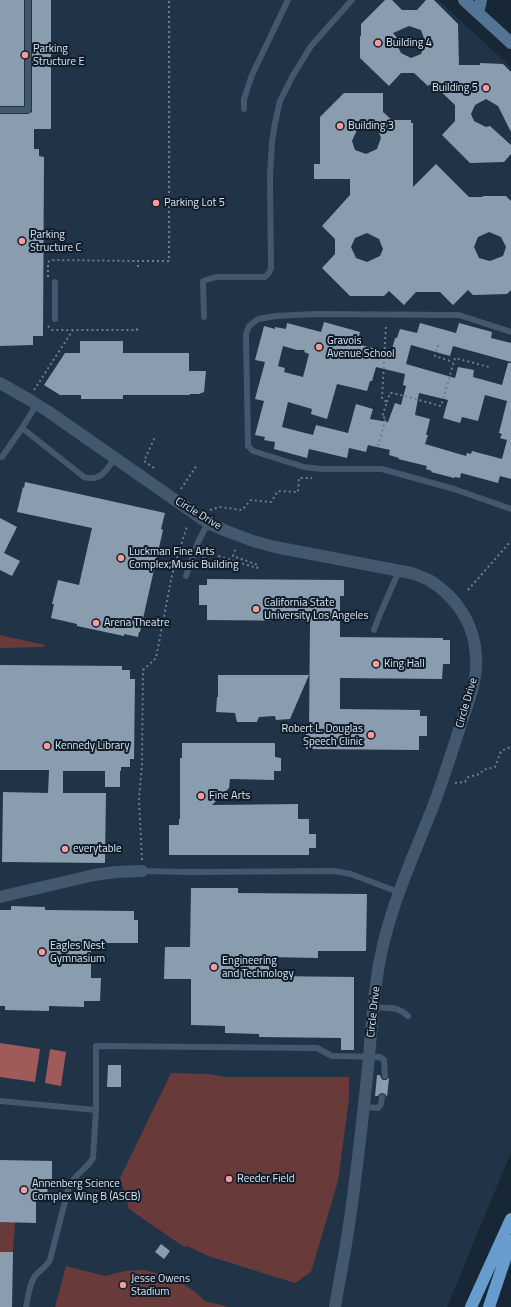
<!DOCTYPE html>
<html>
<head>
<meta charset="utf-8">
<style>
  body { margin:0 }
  canvas { display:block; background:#182736 }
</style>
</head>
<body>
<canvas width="511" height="1307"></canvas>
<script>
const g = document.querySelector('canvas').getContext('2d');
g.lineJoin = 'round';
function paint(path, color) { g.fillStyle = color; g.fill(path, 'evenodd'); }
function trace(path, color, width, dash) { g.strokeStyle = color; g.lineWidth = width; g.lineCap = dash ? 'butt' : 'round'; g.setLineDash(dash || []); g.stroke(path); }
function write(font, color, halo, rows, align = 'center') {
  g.font = font + ' "Titillium Web",sans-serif'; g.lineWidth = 4; g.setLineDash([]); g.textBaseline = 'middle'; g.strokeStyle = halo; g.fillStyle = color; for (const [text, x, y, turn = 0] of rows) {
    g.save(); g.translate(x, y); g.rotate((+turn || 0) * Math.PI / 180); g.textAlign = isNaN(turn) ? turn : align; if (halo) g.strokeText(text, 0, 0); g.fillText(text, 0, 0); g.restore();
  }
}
paint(new Path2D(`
  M0,0H438L511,67V1152L447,1307H0Z`), '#203347');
paint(new Path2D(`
  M0,635L45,645V647L0,648Z
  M171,1073L208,1074L225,1077H349V1099L338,1181L311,1272L295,1283L208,1256L187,1246L184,1247L129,1209L120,1178Z
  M0,1222H15L13,1252H0Z
  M66,1266L105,1276L125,1271L144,1270L160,1274L176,1279L194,1291L205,1301L229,1307H55Z`), '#683b3a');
paint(new Path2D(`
  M0,1043L40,1049L35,1082L0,1077Z
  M50,1049L66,1052L61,1086L45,1083Z`), '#a05a59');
paint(new Path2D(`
  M0,0H24V106H0Z
  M32,0H51V129H34V149H39V156L44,157L43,336H33V345L0,346V114H28L32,112Z
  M385,0H392L402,10H417L426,0H434L458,24L459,65H480V63L503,64L511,72V132L498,106L486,99L475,105L471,114L474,121L486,127L490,126L511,145V154L504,162L470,163L442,135L455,121V105L433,84L431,86L430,84L428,86L414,73H401L389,86L360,58V36H361V24ZM409,26L421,30L425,41L421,54L411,58L401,53L395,41L397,38L393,33Z
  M344,93H383V112L393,121L394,120H411V123H413V187L436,164L469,197H483V196H506L511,201V290L507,294L473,295L468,290L453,305L440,292H416L404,305L389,291L384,296H350L322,268L335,254V239L322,226L350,195V179H314V164H320V117ZM369,125L377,128L381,138L377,149L366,154L355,150L352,141L357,130ZM489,232L501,237L506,247L503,256L490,261L479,258L474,247L478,237ZM367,233L379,239L383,249L380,256L367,262L356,258L351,247L355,238Z
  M324,322L360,332L357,344L391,353L395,338H397L400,329L417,333L420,323L456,333L459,323L492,332L491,338L511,343V362L453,346L450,356L411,345L406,364L455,378L458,367L474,370L473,377L502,385L508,363H511V479L500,476L498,483L461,473L460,478L455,477L454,478L431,472L432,471L426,469L427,466L398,459L399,458L389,455L390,450L368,445L366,452L349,448L347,458L309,449L307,458L274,449L275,442L264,440L265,437L255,435L264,401L255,399L265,362L255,360L264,326L275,329V327L286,329L287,323L321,332ZM283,346L297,350H305L304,352L309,354L303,377L284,372L285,368L278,366ZM376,367L405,374L403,385L406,386L401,405L395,403L388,422L370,419L373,409L356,404L348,433L316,425L313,435L282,427L288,402L312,409L311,414L327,419L337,384L367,391L370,381H372ZM419,393L448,400L443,418L460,423L462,417L478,421L485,395L507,401L499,433L502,434L500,438L507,440L502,459L472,451L471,454L467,453L466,456L425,444L428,435H426L430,419L415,415Z
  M80,341H123V353H189V371H206L204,392L199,394H190V395H123V399H81V395H60L44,385L65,353H80Z
  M25,482L165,513L161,529L163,530L158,552L140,632H139L138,637L124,634V636L77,626V624L51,618L54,604H52L58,580L79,585L92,528L17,512L23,487L24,488Z
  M0,518L17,527L4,553L20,561L12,576L0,570Z
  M207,579L344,580V596H340V637L443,638V640H450V664H443L442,679L340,678V709L420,710V716H427V736H419V750L306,749V732H309L310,621L207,620V605H199V585H207Z
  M0,665L122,666V670H130V679H135L134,759H130V767H121V771H120V787H105V771H63V793H106L105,863L2,862L3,792L48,793L49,770H0Z
  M218,675H309L290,719L276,720L275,716L259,717L257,722H237L235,713L216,712L217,697H218Z
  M182,743H275V757L281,758V771H274V780L230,779L229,788L212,805L298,804V819H309V834H316V848H309V855H169V825H179V819H180V758H182Z
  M191,888H238V893L367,894L366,951H318V958L269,957V976L354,977V1050H341V1038L259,1037V1034L225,1033V1026L191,1025V979H164L165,947H190Z
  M11,906L45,907V910L134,911V920H138V943H91V978H101L100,1001H84V1007L49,1006V1011L5,1010V1006H0V910H11Z
  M108,1065H121V1087H107Z
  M377,1075H380L381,1078L383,1080H386L389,1078L387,1097L385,1094L382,1093L379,1094L378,1096H375Z
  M0,1160L52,1161V1179H48L47,1201L36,1200V1223L0,1222Z
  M161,1244L170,1251L164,1259L155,1252Z
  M0,1252H13L12,1307H0Z`), '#8a9daf');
trace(new Path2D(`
  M138,267V261H169V0
  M48,277V262L51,260L138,261
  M48,326L52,330H73
  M438,345L435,356L453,362
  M34,390L73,330H137V328
  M387,402L390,393H393L441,406L455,358L489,367
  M378,446L386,418L382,417L387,402L382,399L386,324
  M154,468L144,461L155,437
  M181,489L197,465
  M210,510L220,507L242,510L251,500L271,502L278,491L298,492L299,478H312
  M201,563L206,552L257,568L258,565L233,556L236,547
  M468,590L511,541
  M455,783L465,782L468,777L480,774L483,770L495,767L501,751L511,747
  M142,860L139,799L142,765L143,670L156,658L172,575L187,526`), '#6f7c89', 2, [2, 3]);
trace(new Path2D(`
  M244,109V99L252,75L288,0
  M0,110H28V0
  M55,282V319
  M204,317L203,281L216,277H265L269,273L271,268L270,176L272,142L275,123L280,101L292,77L311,46L352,0
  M511,332L459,315L314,314L276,316L258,319L249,326L246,334L248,446L253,451L304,467L322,469H382L454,489L511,509
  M22,428L84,477C100,482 106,471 115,458
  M0,457H2L22,428L37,404
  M186,576L198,542L208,523
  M374,630L380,614L399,571
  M142,871L189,872L333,871L351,874L398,892
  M374,1007C390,1009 395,1005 408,1016
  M0,1101L96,1110
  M364,1107L378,1108L381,1104L382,1097
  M26,1307C28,1298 29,1284 35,1276C40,1270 46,1267 50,1260L69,1186C75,1174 87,1169 93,1158L96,1110V1046L317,1048L332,1056L380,1057L384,1060L385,1076`), '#43586c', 6);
trace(new Path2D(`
  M0,383L28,399L49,412L208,523L229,532L253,541L275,547L411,573C417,575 423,577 429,580C457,597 475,625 476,657C478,682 466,707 459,730C451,755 443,780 434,804C416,850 396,893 384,941C373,985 372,1032 367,1077C362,1124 357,1171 350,1218C346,1248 340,1277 335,1307
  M0,897L94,875L116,872L142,871`), '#43586c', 12);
trace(new Path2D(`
  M464,0L511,43
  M478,13L481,0`), '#537494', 12);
trace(new Path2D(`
  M471,1307L511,1219
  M489,1307L511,1241`), '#689cce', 12);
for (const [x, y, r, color] of [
  [378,43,4,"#f59b99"],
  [25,55,4,"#f59b99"],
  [486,88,4,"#f59b99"],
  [340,126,4,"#f59b99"],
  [156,203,4,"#f59b99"],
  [22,241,4,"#f59b99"],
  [319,347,4,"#f59b99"],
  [121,558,4,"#f59b99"],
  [256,609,4,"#f59b99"],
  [96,623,4,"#f59b99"],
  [376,664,4,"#f59b99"],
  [371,735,4,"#f59b99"],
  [47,746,4,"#f59b99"],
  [201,796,4,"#f59b99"],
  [65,849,4,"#f59b99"],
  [42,952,4,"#f59b99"],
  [214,967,4,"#f59b99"],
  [229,1179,4,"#f59b99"],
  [24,1190,4,"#f59b99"],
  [123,1285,4,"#f59b99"]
]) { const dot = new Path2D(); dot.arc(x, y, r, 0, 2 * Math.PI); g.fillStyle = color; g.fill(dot); trace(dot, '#0f1d2b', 1.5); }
write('11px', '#dae4ee', '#0f1d2b', [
  ["Building 4",386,43],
  ["Parking",33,49],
  ["Structure E",33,62],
  ["Building 5",478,88,"right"],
  ["Building 3",348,126],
  ["Parking Lot 5",164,203],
  ["Parking",30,235],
  ["Structure C",30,248],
  ["Gravois",327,341],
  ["Avenue School",327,354],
  ["Luckman Fine Arts",129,552],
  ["Complex;Music Building",129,565],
  ["California State",264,603],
  ["University Los Angeles",264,616],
  ["Arena Theatre",104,623],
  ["King Hall",384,664],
  ["Robert L. Douglas",363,729,"right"],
  ["Speech Clinic",363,742,"right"],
  ["Kennedy Library",55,746],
  ["Fine Arts",209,796],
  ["everytable",73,849],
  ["Eagles Nest",50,946],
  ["Gymnasium",50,959],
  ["Engineering",222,961],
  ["and Technology",222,974],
  ["Reeder Field",237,1179],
  ["Annenberg Science",32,1184],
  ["Complex Wing B (ASCB)",32,1197],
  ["Jesse Owens",131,1279],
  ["Stadium",131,1292]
], 'left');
write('11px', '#dae4ee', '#0f1d2b', [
  ["Circle Drive",198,514,31],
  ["Circle Drive",467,703,-74],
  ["Circle Drive",374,1012,-84]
]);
</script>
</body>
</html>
